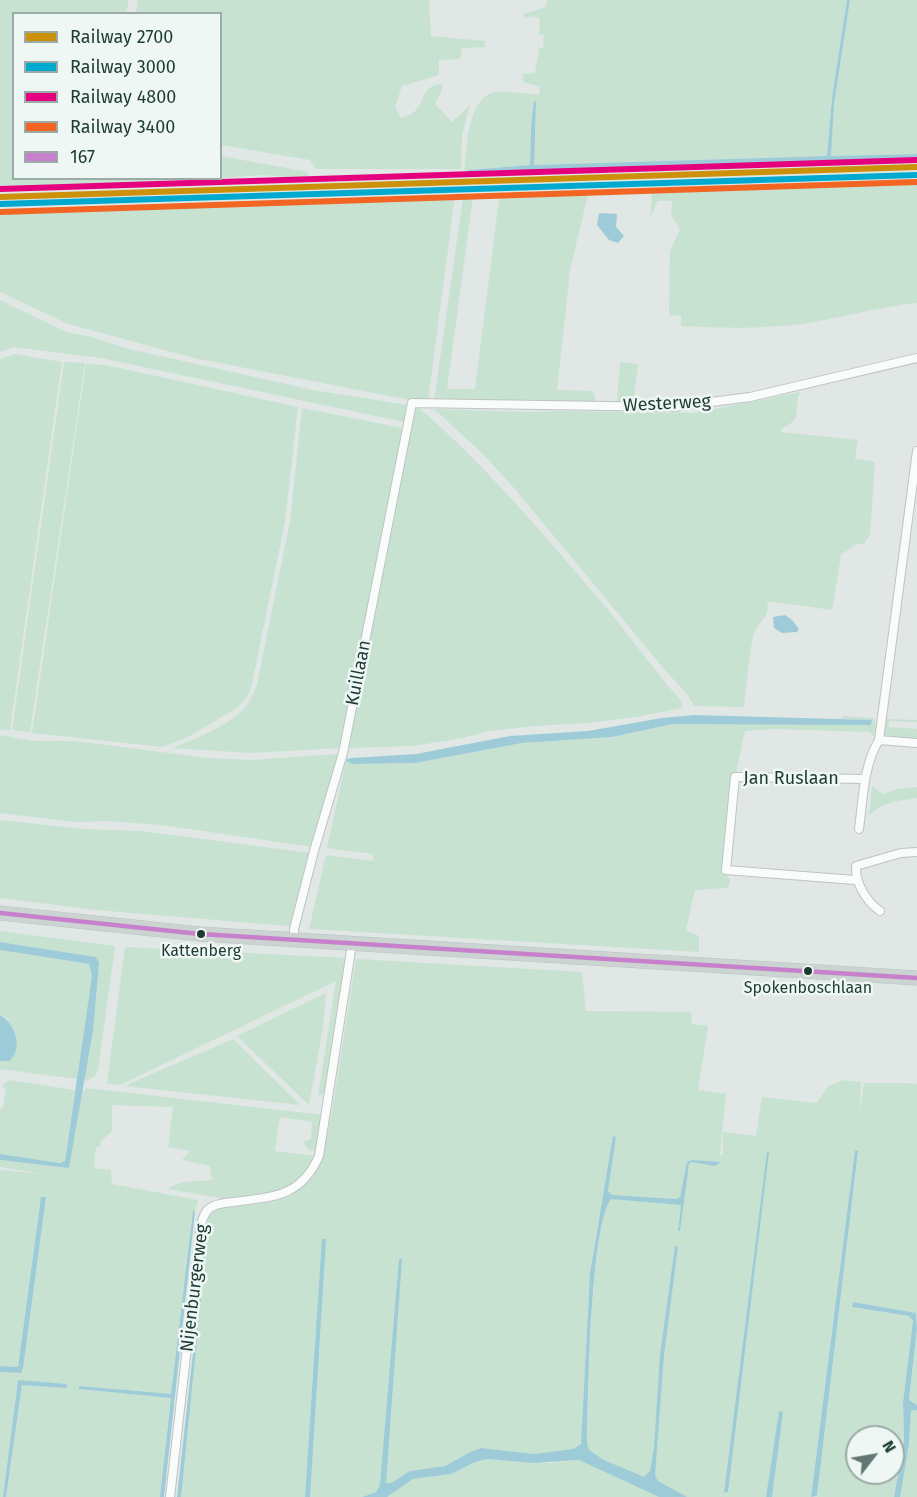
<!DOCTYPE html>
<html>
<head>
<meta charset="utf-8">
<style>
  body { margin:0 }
  #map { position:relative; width:917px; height:1497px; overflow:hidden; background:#e0e7e5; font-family:"Fira Sans",sans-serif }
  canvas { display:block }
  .legend { position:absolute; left:12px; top:12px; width:210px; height:168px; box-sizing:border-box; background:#eef7f3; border:2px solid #9baba7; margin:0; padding:8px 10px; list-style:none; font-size:18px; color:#1e3a35 }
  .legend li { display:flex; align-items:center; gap:12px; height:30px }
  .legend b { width:30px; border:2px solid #9baba7 }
  .north { position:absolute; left:845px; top:1425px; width:60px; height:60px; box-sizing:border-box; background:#eef7f3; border:2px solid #9baba7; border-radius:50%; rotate:59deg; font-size:16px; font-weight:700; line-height:24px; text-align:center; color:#1e3a35 }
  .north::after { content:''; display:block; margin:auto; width:21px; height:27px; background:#627773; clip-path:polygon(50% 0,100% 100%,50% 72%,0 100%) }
</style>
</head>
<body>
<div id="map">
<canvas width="917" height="1497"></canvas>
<ul class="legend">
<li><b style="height:8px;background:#cc900b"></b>Railway 2700</li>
<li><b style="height:8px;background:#00a9ce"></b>Railway 3000</li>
<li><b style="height:8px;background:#e5007d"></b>Railway 4800</li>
<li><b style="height:8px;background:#f26522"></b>Railway 3400</li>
<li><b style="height:8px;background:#c781cc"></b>167</li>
</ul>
<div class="north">N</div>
</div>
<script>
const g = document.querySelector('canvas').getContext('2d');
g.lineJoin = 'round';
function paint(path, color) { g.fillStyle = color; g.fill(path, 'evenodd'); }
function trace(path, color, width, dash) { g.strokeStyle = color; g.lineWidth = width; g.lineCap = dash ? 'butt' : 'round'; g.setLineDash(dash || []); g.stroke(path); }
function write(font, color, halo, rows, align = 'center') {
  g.font = font + ' "Fira Sans",sans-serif'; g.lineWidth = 5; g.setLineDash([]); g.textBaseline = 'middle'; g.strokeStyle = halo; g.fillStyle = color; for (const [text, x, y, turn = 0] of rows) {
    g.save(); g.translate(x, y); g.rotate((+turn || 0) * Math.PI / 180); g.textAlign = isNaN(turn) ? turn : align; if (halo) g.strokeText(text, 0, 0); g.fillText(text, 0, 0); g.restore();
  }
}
paint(new Path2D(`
  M0,0H129L126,13L14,14V178L209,179L0,189Z
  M138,0H429L431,36L485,41V47L462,48L460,59L439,60V75L402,86L395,107L401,118C431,111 414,85 443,84L441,92L435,104L452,122L470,105L462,136L461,169H316L310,160L221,145L220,14L136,13Z
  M547,0H847L832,98L827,156L533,165L536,102L534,101C529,122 531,144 530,165L468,170L464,179C466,156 466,94 497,92C510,91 526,94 539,95L540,87L523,82V74L535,73L539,48H543L544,35H539L540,19L534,16L525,18L523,14L546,7Z
  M850,0H917V154L831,156L834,104Z
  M221,156L308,172L307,179L262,175L221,178Z
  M917,182V303C878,307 841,318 802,324C762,329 722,328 681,326V316L669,315L670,251L680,230L671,215L672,201H658L650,218L652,192Z
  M455,195L428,401L420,402L194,358L68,324L0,292V210Z
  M588,195L570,270L557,390L593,391L596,403L434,401L463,198L473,197L447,389H475L499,199Z
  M0,300L66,332L88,336L129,349L313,390L408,405L404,422L101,358L13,347L0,352Z
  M15,354L62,362L10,730H0V359Z
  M64,362L85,363L30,732L12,730Z
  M620,362L638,364L633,404L617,403Z
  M86,364L106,365L298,407L285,521L252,684L247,697L237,708L188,737L162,747L32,733Z
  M800,392C791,412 806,417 781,429V432L858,440L855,459L871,461L875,463L870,534L865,543L855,545L841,555L832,610L767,601C771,616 761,619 755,631C750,641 746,692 744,707L694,706L687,694L664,669L515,489L483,454L434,409L530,412L556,411L694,413Z
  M415,407L419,408C485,465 542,532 598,598C627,632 652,668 682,702V708L636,717L588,723L535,726L489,731L463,738L413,746L347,748Z
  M302,408L403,428L341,748L250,753L172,748C190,741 220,729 236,716C246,709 252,697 257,685L290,522Z
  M843,716L874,718L876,725L874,736L869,732L773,729L745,731L736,773L724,872L730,879L729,886L726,888L695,890L686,930L699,936V952L309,929L326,855L373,861V854L327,848L346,761L352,764L415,763L522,743L612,737L673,724H872V720H870L841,719Z
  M886,719L917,720V722L889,721V727L917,729V739L889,737L884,734Z
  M0,735L33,741H75L208,758L250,760L339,754L320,848L161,825L107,821L76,822L0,813Z
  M872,786L883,794L898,789L917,787V798C895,802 887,800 869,815Z
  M0,820L83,829L141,831L318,854L300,927L96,910L0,898Z
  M0,931L115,946L98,1070L95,1076L87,1081L84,1080L93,1032L96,957L0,942Z
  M125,947L347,958L327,1093L318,1096L336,981L120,1085L107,1083Z
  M0,950L89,964L92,976L77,1079L0,1069V1061H9L8,1019L0,1015Z
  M356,959L582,972L586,1011L691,1012L692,1024L708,1026L698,1090L726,1094L720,1155H723V1132L756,1136L762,1097L817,1103L828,1086L844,1080L861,1082L860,1114L864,1083H908L917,1084V1318L916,1313L853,1302L852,1307L909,1316L913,1321L903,1402L904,1440L894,1497H817L858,1152L855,1150L811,1497H687L604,1460L589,1450L587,1443C589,1400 590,1225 611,1198L681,1205L678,1231L689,1164L692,1162L715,1166L718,1162L692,1160L687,1162L680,1198L676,1199L612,1195L608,1191L616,1137L597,1227L590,1273L581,1444L573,1449L534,1454L481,1448L472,1451L445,1466L410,1471L391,1483H386L376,1492L362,1497H177L208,1217L217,1209L273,1202L294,1191L325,1144L332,1112ZM857,1437H893V1473H857Z
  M326,993L323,1027L309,1105L237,1036Z
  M233,1039L300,1105L124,1086Z
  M9,1080L75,1090L65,1161L60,1163L0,1154V1110L3,1107L6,1089L2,1086Z
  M86,1088L323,1115L316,1151L309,1150L303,1142L311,1139L312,1122L280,1117L275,1151L315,1156L303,1178L277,1193L220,1202V1198L168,1189C179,1179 198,1182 212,1180L210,1166L182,1160L190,1151L168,1147L173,1107L112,1105V1131L101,1141L100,1147H96L94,1168L111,1170L112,1184L198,1200L195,1212H193L171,1395L79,1386L80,1389L171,1398L160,1497H6L22,1385L66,1388L18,1380L3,1497H0V1372L21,1373L46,1197L41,1198L18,1367L0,1366V1170L43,1174L0,1167V1160L69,1168L82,1092Z
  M917,1328V1405L909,1401Z
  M917,1410V1497H900L909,1445L911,1411Z
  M486,1459L549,1463L579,1460L659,1497H387L413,1479L451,1474L475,1462Z`), '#c8e2d2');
paint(new Path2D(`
  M847,0H850L834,104L831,156L917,154V158L468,172V170L530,165C531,144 530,122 534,101H536L534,165L827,156L832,98Z
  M599,213L617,214L616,227L624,236L618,243L609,240L597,225Z
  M785,615L792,620L799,629L797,632L782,633L774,628L773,617Z
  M694,715L872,720L871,725L673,724L612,737L522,743L415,763L352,764L346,761L347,759L352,758L416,754L510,736L588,731L662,718Z
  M0,942L96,957L99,963L93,1031L69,1168L0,1160V1154L60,1163L65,1161L92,976L89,964L0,950Z
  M0,1015C15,1023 24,1049 9,1061H0Z
  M613,1136L616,1137L608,1191L612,1195L676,1199L680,1197L687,1162L692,1160L721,1162L715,1166L692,1162L689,1164L680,1231H678L681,1205L611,1199C590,1225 588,1401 587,1443L589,1450L604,1460L644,1477L650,1471L654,1448L660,1355L675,1246H678L664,1355L655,1475L658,1481L687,1497H659L579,1460L533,1463L487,1459L475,1462L451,1474L413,1479L387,1497H362L376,1492L380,1485L399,1259H402L386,1483H391L410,1471L445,1466L472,1451L481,1448L534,1454L573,1449L581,1444L590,1273Z
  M855,1150L858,1151L817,1496L811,1497Z
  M767,1152H769L728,1492L724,1493Z
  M41,1197H46L23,1368L21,1373L0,1372V1366L18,1367Z
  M193,1211L195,1212L164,1497H160L171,1398L79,1389V1386L171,1394Z
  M207,1229H208L181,1497H177Z
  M322,1239H326L310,1497H305Z
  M853,1302L916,1313L917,1328L909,1400L917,1405V1410L911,1411L909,1445L900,1497H894L904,1440L903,1402L913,1321L909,1316L852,1307Z
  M18,1380L67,1384L66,1388L22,1385L6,1497H3Z
  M779,1411L783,1412L772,1497H766Z`), '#9ecbd8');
const street = new Path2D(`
  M879,740L917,743
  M859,829C863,800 863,766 879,740L917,451
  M855,880L726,870L735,777L865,779
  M880,911C866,901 855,883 856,866L901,853L917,852
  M294,939V929L314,851L343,753L412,403L673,407L750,397L917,358
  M170,1497L201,1224C203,1218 205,1211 210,1208C217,1203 226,1203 233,1202C273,1197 301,1197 319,1156L352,944`);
const primary = new Path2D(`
  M0,913L200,934L917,978`);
trace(street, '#bdc4c2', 10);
trace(primary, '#bac4c2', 15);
trace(street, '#fafbfb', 8);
trace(primary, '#ccd4d2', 14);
trace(new Path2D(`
  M0,913L200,934L917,978`), '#c781cc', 4.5);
trace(new Path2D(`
  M0,197L917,167`), '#cc900b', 6);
trace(new Path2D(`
  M0,204L917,175`), '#00a9ce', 6);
trace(new Path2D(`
  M0,189L917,160`), '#e5007d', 6);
trace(new Path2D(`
  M0,212L917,182`), '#f26522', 6);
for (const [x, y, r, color] of [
  [201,934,5,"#1e3a35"],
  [808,971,5,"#1e3a35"]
]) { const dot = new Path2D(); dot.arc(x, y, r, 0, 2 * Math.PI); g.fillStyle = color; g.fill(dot); trace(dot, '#eef7f3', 2); }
write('16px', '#1e3a35', '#eef7f3', [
  ["Kattenberg",201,952],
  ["Spokenboschlaan",808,989]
]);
write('18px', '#1e3a35', '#eef7f3', [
  ["Westerweg",667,404,-3],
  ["Kuillaan",359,673,-79],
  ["Jan Ruslaan",791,779],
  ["Nijenburgerweg",195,1288,-83]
]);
</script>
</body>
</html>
